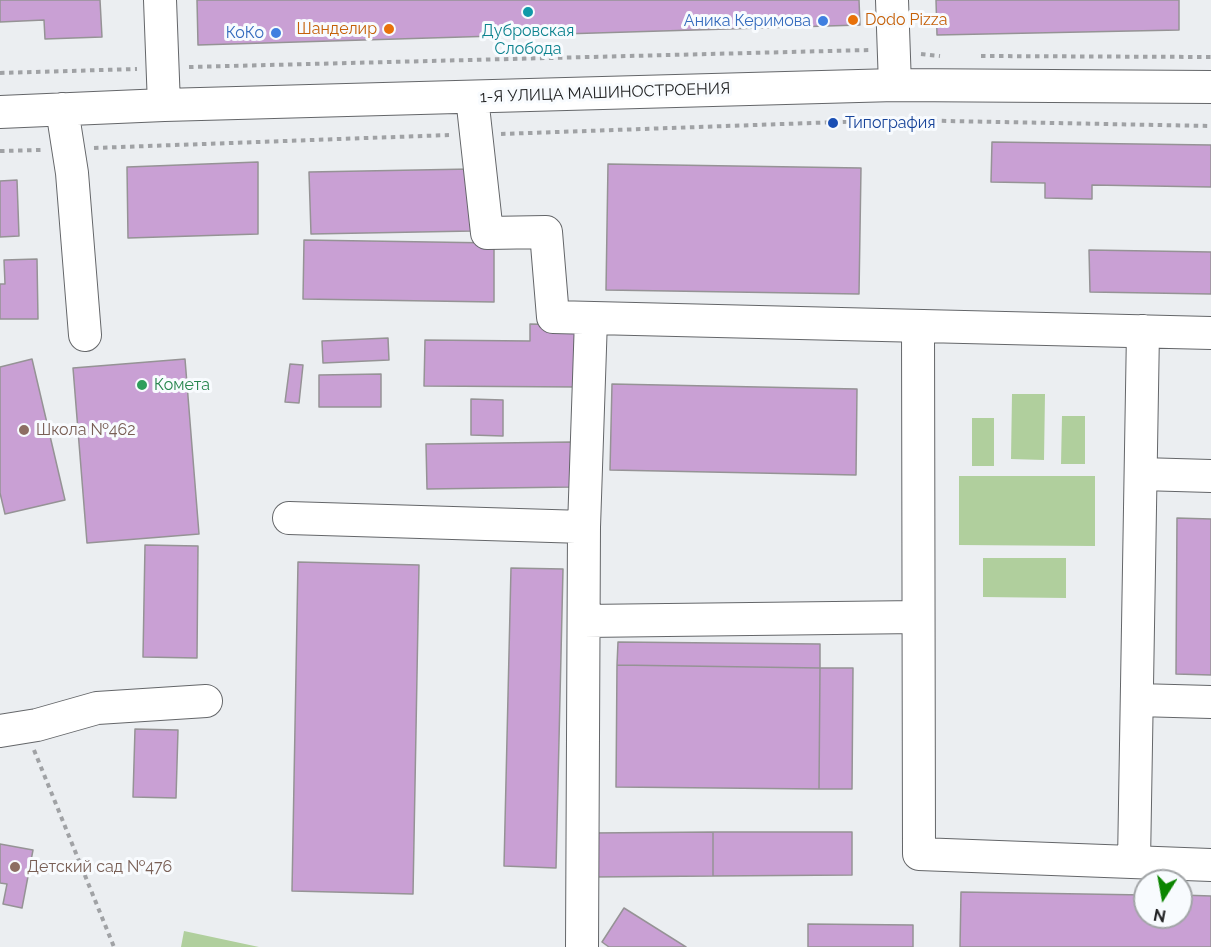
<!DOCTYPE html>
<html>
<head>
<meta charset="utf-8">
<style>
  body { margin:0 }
  #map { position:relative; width:1211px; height:947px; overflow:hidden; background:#ebeef1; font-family:Raleway,sans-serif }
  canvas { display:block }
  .north { position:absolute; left:1133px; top:869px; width:60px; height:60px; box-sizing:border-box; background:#f8fbfe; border:2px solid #a2a5a7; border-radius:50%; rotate:191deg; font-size:16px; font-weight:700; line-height:24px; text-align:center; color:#222324 }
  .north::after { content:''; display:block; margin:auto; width:21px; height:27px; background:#0c8501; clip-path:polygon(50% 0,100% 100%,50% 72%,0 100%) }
</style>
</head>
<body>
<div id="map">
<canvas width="1211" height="947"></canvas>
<div class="north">N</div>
</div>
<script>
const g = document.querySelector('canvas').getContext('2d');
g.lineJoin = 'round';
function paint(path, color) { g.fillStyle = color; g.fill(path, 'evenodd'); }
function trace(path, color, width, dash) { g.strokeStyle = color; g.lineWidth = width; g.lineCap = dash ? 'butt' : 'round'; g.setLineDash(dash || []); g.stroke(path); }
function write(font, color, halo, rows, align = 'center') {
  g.font = font + ' Raleway,sans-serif'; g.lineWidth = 6; g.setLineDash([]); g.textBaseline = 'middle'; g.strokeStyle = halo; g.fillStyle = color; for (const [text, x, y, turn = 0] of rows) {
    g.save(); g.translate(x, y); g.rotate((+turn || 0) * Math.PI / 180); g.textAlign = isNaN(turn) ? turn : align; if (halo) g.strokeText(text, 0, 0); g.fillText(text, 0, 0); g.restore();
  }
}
paint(new Path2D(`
  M1012,394H1045L1044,460L1011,459Z
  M1062,416H1085V464H1061Z
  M972,418H994V466H972Z
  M959,476H1095V546L959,545Z
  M983,558H1066V598L983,597Z
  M184,931L259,947H181Z`), '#b0cf9d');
const building = new Path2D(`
  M0,0H100L102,37L45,39L44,20L0,22Z
  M197,0H859L860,25L198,45Z
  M936,0H1179V30L937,35Z
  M992,142L1211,145V187L1092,185V199L1045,198V183L991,182Z
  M258,162V234L128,238L127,167Z
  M608,164L861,168L859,294L606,290Z
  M471,169L473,231L311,234L309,172Z
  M17,180L19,236L0,237V181Z
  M304,240L494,243V302L303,299Z
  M1089,250L1211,252V294L1090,292Z
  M37,259L38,319H0V284H5L4,260Z
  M530,324L580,325L579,387L424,386L425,340L530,341Z
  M388,338L389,360L323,363L322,341Z
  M32,359L65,500L5,514L0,493V367Z
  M185,359L199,534L87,543L73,368Z
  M290,364L303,365L299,403L285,402Z
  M381,374V407H319V375Z
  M612,384L857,389L856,475L610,470Z
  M471,399L503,400V436L471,435Z
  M571,442L572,487L427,489L426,444Z
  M1177,518L1211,519V675L1176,674Z
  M145,545L198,546L197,658L143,657Z
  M298,562L419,565L413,894L292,891Z
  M511,568L563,569L556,868L504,866Z
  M618,642L820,644V668L617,665Z
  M617,665L820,668L819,789L616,787Z
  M820,668H853L852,789H819Z
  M135,729L178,730L176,798L133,797Z
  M713,832H852V875L713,876Z
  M713,832V876L592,877V833Z
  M0,844L33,850L22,908L3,904L7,884L0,883Z
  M961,892L1145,895V917H1181V895L1211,896V947H960Z
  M624,908L686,947H609L602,942Z
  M808,924L913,925V947H808Z`);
paint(building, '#c9a0d4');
trace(building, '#959395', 1.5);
const minor = new Path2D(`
  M160,0L164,105
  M892,0L895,85
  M472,97L487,233L546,232L553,317L1211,333
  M62,109L72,173L85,335
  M0,112L164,105L895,85L1211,87
  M918,326L919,854L1211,865
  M1141,474L1211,476
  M289,518L584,527L591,319
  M584,621L918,617
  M1137,700L1211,702
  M0,731L37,725L97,708L206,701
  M1134,862L1143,331
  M582,947L584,527`);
trace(minor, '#646669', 34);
trace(new Path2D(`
  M921,54L940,56
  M981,56L1211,57
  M189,67L869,50
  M0,73L137,69
  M501,134L896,120L1211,126
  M94,148L449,135
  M0,151L41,150
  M34,750L114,947`), '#a0a2a5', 4, [4.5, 4.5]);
trace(minor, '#fff', 32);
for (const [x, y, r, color] of [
  [528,12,6,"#0f9aa8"],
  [853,20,6,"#e8710a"],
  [823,21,6,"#3f7fe0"],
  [389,29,6,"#e8710a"],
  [276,33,6,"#3f7fe0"],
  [833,123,6,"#1a4fb4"],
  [142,385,6,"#2e9e5b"],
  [24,430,6,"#8d6e63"],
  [15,867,6,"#8d6e63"]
]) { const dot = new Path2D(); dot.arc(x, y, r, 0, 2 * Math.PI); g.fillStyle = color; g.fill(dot); trace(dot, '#f8fbfe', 2); }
write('16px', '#c56008', '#f8fbfe', [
  ["Dodo Pizza",865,20],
  ["Шанделир",377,29,"right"]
], 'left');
write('16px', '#366cbe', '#f8fbfe', [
  ["Аника Керимова",811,21],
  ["КоКо",264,33]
], 'right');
write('16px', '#0d838f', '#f8fbfe', [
  ["Дубровская",528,31],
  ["Слобода",528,49]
]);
write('16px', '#222324', '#f8fbfe', [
  ["1-Я УЛИЦА МАШИНОСТРОЕНИЯ",605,93,-2]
]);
write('16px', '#164399', '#f8fbfe', [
  ["Типография",845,123]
], 'left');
write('16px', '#27864d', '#f8fbfe', [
  ["Комета",154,385]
], 'left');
write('16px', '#785e54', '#f8fbfe', [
  ["Школа №462",36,430],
  ["Детский сад №476",27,867]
], 'left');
</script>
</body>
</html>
